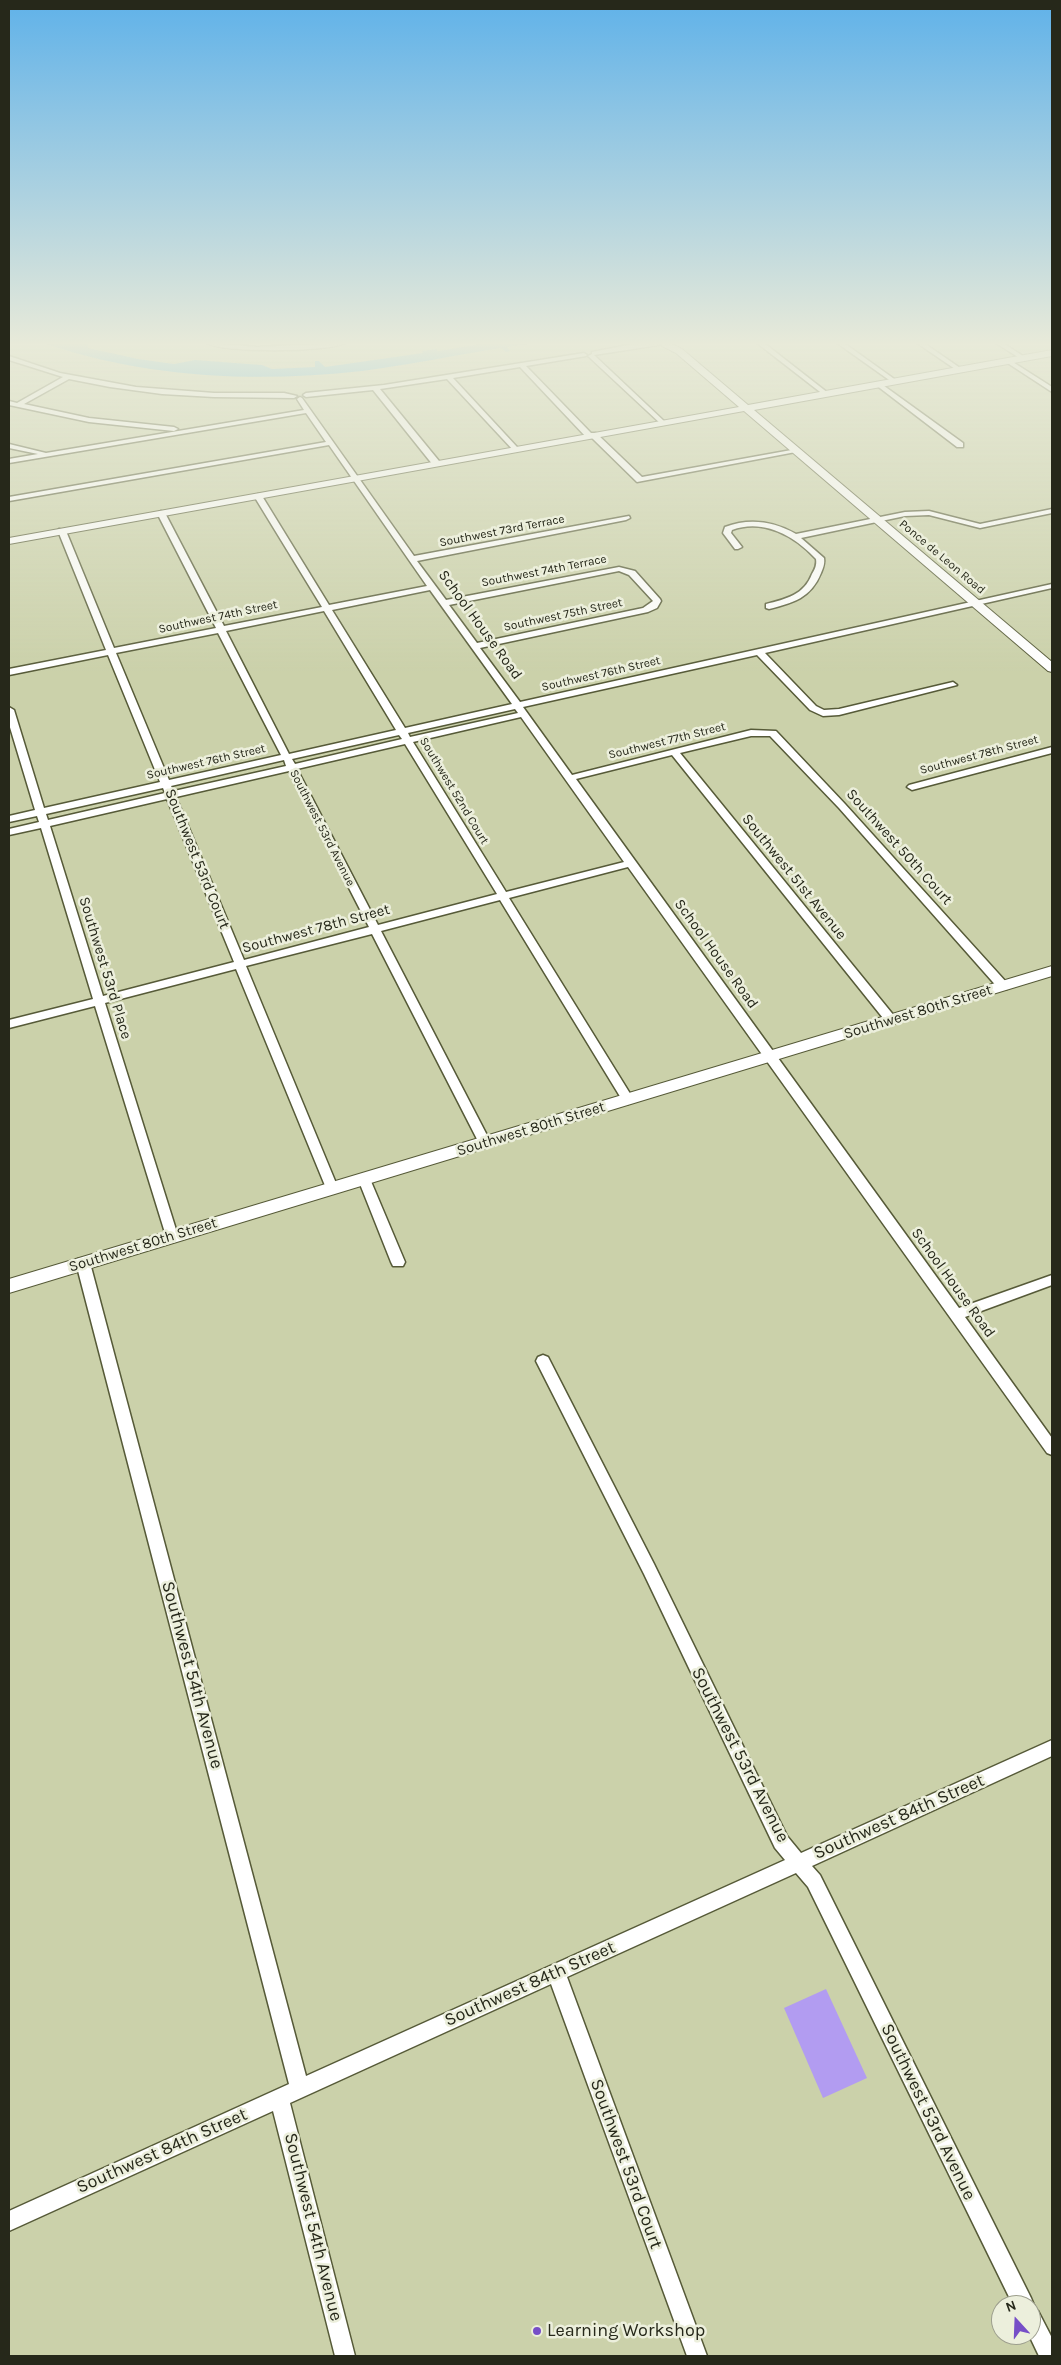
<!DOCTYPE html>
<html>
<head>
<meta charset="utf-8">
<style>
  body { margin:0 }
  #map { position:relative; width:1061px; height:2365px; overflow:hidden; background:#cbd1aa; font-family:Karla,sans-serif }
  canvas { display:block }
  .frame { position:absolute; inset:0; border:10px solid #26281a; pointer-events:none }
  .north { position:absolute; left:991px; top:2295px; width:50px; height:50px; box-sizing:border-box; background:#ecefdc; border:1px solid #9d9f8e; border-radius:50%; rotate:340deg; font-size:14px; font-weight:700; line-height:20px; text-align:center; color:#26281a }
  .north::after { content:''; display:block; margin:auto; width:18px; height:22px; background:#764ec7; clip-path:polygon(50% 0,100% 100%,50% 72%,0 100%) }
</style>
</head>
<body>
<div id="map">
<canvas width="1061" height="2365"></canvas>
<div class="frame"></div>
<div class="north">N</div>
</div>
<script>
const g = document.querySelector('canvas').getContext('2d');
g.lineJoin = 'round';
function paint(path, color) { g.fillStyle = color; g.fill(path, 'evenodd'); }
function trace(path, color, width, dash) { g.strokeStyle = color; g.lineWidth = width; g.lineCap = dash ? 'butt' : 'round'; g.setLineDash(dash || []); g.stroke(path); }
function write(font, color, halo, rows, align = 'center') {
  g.font = font + ' Karla,sans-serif'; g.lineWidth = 5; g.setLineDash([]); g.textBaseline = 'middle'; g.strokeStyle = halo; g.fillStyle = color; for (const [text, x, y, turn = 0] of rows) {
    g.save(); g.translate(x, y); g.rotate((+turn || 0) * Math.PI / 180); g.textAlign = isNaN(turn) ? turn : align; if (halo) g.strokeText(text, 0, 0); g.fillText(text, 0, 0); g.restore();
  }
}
paint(new Path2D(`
  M826,1989L867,2078L823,2098L784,2008Z`), '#b29cf1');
paint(new Path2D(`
  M43,343H84L88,344V348L138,359L174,364L195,360L262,365L272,369L315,367V361H319L325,367L423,353L422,351L436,349L438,351L487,343H535L507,347L510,351L506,352L501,348C455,355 409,365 362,371C255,383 146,378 43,343Z`), '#35afea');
const street = new Path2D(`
  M207,343L257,347L345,343C330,352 222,353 207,343Z
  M638,343L665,344L594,355L665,422V424H661L588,356L592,354V352Z
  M757,343H764L828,393V395H824Z
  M837,343H844L897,381L892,382Z
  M917,343H924L963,370L958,371Z
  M996,343H1003L1026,358L1021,359Z
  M584,353L587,355L586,356L526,366L591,433H596L642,477L797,449L801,451L637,482L592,438H587L520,367L453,378L517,447L518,449L514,451L447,379L380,389L439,461L440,463L436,465H433L373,390L306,397L303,395L306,393L384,385Z
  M9,356L60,373L136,387L214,393H284L297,396L294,398L214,397L162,394L110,387L69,379L24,404L89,418L174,427L178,429L174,431L89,422L9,405V401L17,403L63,377L9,360Z
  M1008,359L1052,387V392L1006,362L1005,361Z
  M876,383H880L963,443V447H957L876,385Z
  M300,397L302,398L414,556L629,516L630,518L626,520L417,561L446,600L619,567L635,571L660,599L661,601L657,608L648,612L480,648L520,702L1052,584V588L765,653L816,706L824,710L839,709L953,682L957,685L839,715L823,716L810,710L757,655L523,707L572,775L751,730L776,731L845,804L1007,983L1009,986L1007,989H999L839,808L770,736H751L680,753L895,1017L897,1020L895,1023H887L672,755L576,779L959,1308L1052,1275V1285L965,1317L1052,1438V1455L1047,1453L628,867L509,898L634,1100L628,1104L624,1103L500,900L381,931L491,1143L485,1148L479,1143L372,934L246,966L338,1188L336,1191H328L326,1188L236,969L105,1003L178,1236L177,1240H167L166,1236L95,1006L9,1028V1020L93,999L41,828L9,835V829L39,822L37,816L9,822V816L35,810L9,724V707L14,710L44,808L160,782L108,655L9,675V669L106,650L58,531L59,529L66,531L114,648L216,628L157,513L161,511L165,513L224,626L322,607L254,496L258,494L262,496L329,605L427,586L329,445L9,501V497L326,442L306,413L9,463V459L38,454L9,448V444L46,453L304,410L297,399ZM619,571L629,575L653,601L643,608L477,643L449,605ZM430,590L512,704L405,728L332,610ZM324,611L396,730L289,754L226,631ZM218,633L281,755L169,780L116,653ZM515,709L518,713L410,737L408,733ZM521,717L624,862L506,892L413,742ZM399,735L402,739L295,764L292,759ZM405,744L497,894L378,925L297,769ZM284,760L286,766L174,791L171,786ZM289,771L369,927L244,960L176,797ZM163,788L165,793L48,820L46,814ZM167,799L234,962L103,996L50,826Z
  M1052,509V513L980,528L929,515L905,516L801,538L824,558C825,564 823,568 821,573C811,598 793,603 769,609L766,608V604C786,599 804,595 812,574C815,569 817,565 816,559C795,536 763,518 732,530L731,533L742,547L738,549H735L723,533L725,527C749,518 773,521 796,534L905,512L929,511L980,524Z
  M1052,747V753L912,790L907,787L909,785Z
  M364,1174L370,1179L405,1262L403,1266H393L391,1262L358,1179Z
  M83,1258L88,1259L90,1263L306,2076L785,1860L775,1848L644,1574L536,1361L538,1357L543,1355L548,1357L654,1564L787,1836L801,1853L1052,1740V1756L812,1866L820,1875L1031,2298L1034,2305L1033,2308L1038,2311L1052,2338V2356H1039L1029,2335H1031V2305H1013L808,1887L796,1873L567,1977L707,2356H687L551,1984L290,2103L355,2356H335L273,2111L9,2231V2211L289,2084L76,1263L78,1259Z`);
const secondary = new Path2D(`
  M661,343H670L682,349L748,405L1052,350V356L754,410L1052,662V672L1048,671L744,411L9,544V538L739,407L676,353L662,346Z
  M1052,966V976L9,1293V1279Z`);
trace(street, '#565a38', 3);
trace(secondary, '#565a38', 2);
paint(street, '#fff');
paint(secondary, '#fff');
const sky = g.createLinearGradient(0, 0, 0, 674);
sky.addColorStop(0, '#60b2e9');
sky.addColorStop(0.51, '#e8ead9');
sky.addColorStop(1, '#e8ead900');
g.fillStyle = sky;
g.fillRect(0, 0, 1061, 674);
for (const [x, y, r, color] of [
  [537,2331,5,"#764ec7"]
]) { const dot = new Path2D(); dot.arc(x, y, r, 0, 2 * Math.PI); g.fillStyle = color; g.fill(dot); trace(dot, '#ecefdc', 2); }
write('12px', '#26281a', '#ecefdc', [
  ["Southwest 73rd Terrace",502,531,-11],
  ["Ponce de Leon Road",942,557,40],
  ["Southwest 74th Terrace",544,571,-11],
  ["Southwest 75th Street",563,615,-12],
  ["Southwest 74th Street",218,617,-12],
  ["Southwest 76th Street",601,674,-13],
  ["Southwest 77th Street",667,741,-14],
  ["Southwest 78th Street",979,755,-15],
  ["Southwest 76th Street",206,762,-13],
  ["Southwest 52nd Court",454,791,59],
  ["Southwest 53rd Avenue",322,828,63]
]);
write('15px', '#26281a', '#ecefdc', [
  ["School House Road",480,625,54],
  ["Southwest 50th Court",899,847,48],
  ["Southwest 53rd Court",197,859,68],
  ["Southwest 51st Avenue",794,877,51],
  ["Southwest 78th Street",316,929,-15],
  ["School House Road",716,954,54],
  ["Southwest 53rd Place",105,968,73],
  ["Southwest 80th Street",918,1012,-17],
  ["Southwest 80th Street",531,1129,-17],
  ["Southwest 80th Street",143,1245,-17],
  ["School House Road",953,1283,54]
]);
write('18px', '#26281a', '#ecefdc', [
  ["Southwest 54th Avenue",192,1675,75],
  ["Southwest 53rd Avenue",740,1755,63],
  ["Southwest 84th Street",899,1817,-24],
  ["Southwest 84th Street",530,1984,-24],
  ["Southwest 53rd Avenue",928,2112,64],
  ["Southwest 84th Street",162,2151,-24],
  ["Southwest 53rd Court",626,2164,70],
  ["Southwest 54th Avenue",313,2227,76]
]);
write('18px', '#26281a', '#ecefdc', [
  ["Learning Workshop",547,2331]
], 'left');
</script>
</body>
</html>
